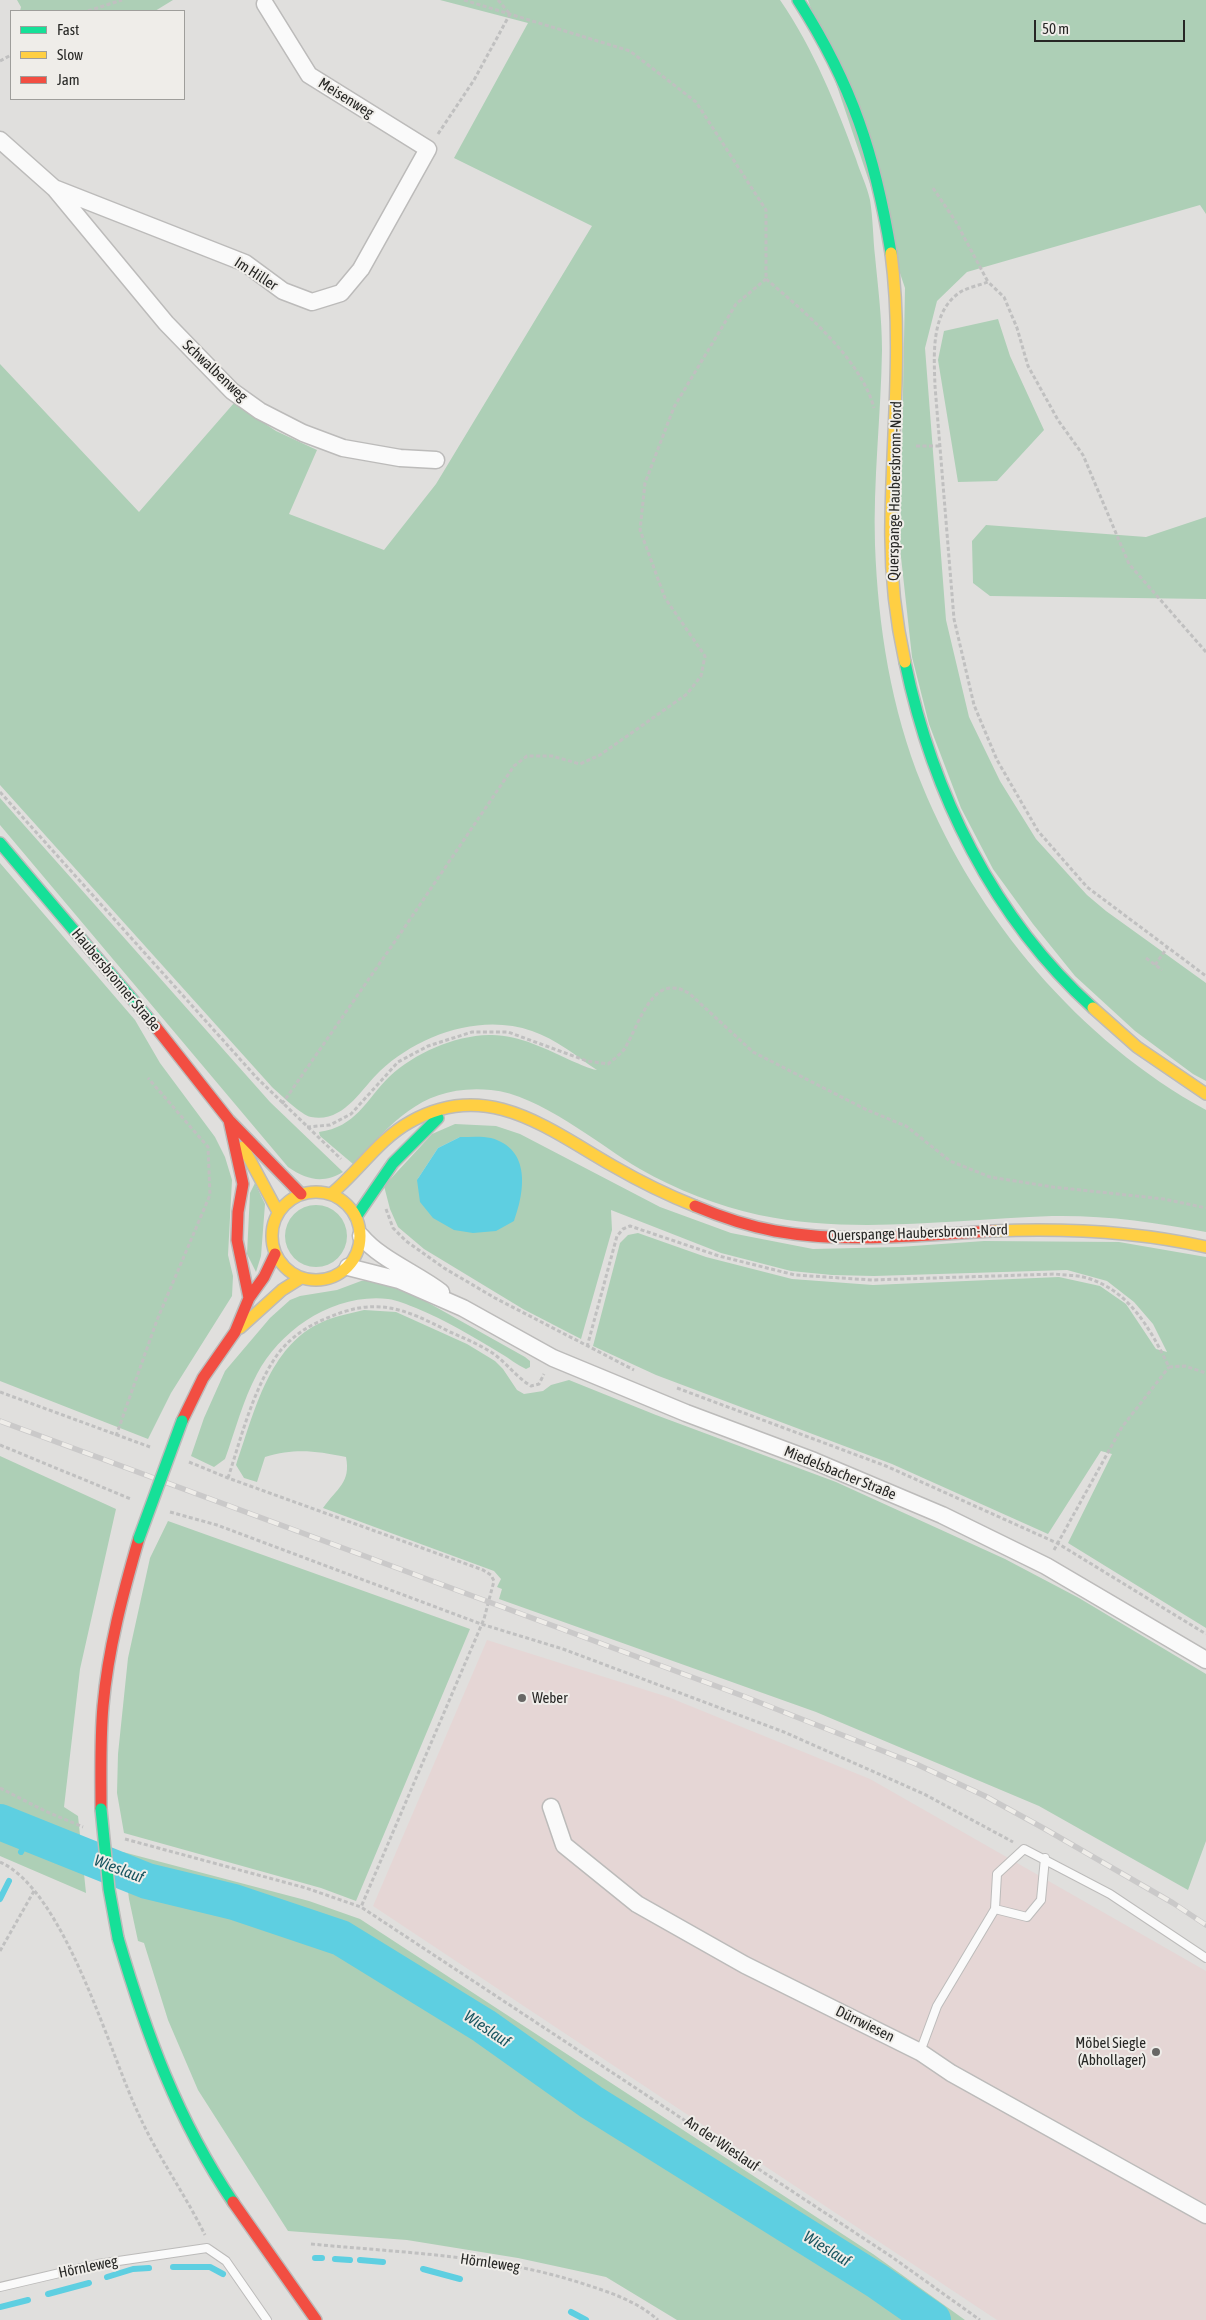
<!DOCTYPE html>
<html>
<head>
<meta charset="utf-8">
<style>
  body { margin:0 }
  #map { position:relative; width:1206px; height:2320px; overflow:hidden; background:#e0dfdd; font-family:"Asap Condensed",sans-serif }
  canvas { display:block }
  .legend { position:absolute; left:10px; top:10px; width:175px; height:90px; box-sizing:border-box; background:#efede9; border:1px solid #9f9e9b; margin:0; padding:6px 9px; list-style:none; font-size:15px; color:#272725 }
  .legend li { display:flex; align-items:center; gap:10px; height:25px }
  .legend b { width:25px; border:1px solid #9f9e9b }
  .scale { position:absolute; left:1034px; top:20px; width:151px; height:22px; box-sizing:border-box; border:2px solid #272725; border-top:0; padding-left:6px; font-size:15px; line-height:18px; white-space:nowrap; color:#272725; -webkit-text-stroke:4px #efede9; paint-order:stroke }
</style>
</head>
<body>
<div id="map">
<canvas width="1206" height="2320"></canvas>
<ul class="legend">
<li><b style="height:6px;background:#16e098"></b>Fast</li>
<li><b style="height:6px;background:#ffcf43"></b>Slow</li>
<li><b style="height:6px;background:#f24e42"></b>Jam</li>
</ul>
<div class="scale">50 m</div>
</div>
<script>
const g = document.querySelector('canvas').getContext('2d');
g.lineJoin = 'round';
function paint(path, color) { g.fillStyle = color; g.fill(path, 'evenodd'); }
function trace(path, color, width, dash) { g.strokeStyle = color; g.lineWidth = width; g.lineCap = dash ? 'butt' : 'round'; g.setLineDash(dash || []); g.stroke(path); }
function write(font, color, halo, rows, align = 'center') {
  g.font = font + ' "Asap Condensed",sans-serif'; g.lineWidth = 4; g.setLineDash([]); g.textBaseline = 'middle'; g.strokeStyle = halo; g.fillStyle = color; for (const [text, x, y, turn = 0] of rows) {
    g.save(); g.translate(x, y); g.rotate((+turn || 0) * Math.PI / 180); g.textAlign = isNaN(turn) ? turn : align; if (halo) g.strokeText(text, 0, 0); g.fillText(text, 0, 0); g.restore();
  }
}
paint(new Path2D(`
  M487,1640L668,1697L870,1779L1206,1971V2320H997L373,1906Z`), '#e5d6d5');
paint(new Path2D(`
  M17,0H173L155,11H20L21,7Z
  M440,0H780C813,48 836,104 856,159C860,172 867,186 870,200C873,218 873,238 875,256C878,287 882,319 882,350C881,415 873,481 875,545C878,626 891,709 922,785C976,918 1080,1041 1206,1110V1232C1155,1222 1104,1215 1052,1216C955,1219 855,1235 759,1215C718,1206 677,1190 640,1169C599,1145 539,1094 491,1090C423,1084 396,1120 353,1164L320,1136L319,1132C356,1127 365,1101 389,1077C415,1053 453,1036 489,1035C518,1034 546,1049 572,1061C580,1064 589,1069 597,1070C576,1056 556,1039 532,1031C480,1013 419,1035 380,1071C360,1090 344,1123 311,1117C301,1115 281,1095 272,1087L0,785V364L139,512L234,403L276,431L317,450L289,514L384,550L436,484L592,226L454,158L528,23Z
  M808,0H1206V214L1200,205L967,272L937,301L925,348L946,620L969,717L1000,781L1036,839L1087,895L1106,911L1206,983V1081L1193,1074L1135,1031L1075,976L1033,924L993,869L961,808L929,724L912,657L900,548L905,288Z
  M998,319L1010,356L1044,430L997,481L958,482L938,360L944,331Z
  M1206,517V599L990,596L973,583L972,541L986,525L1146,537Z
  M0,798L270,1102L343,1172C323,1184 307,1180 288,1167L0,825Z
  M0,863L135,1020L160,1063L215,1137L225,1157L232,1180L228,1255L233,1276L232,1296L171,1393L148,1439L0,1381Z
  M455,1124L496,1126L520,1134L660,1207L731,1233L813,1249L899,1247L984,1241L1119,1242L1206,1257V1628L1068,1543L1112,1454L1101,1451L1048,1534L892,1464L656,1375L593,1346L620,1243L628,1235L638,1233L706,1257L792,1279L873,1285L1059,1277L1100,1286L1126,1304L1156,1349L1167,1352L1153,1324L1134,1302L1107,1281L1067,1270L874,1276L832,1275L791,1271L721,1253L611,1210L612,1230L581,1339L523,1309L424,1249L398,1227L390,1209L384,1186L432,1134ZM460,1137L417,1180L438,1148Z
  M255,1183L265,1204L261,1256L256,1272L247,1254L250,1193Z
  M285 1236a31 31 0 1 1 62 0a31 31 0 1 1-62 0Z
  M375,1280L418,1297L525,1357L530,1361V1367L526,1369C517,1365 509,1358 500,1353C474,1337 445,1320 416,1308C408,1305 397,1300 388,1299C334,1293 281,1329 257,1374C243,1400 235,1431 225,1459L214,1467L191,1456L204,1418L225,1371L270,1318L290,1300L300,1296L337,1290L361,1281Z
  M364,1310L396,1312L467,1344L495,1361L503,1369L517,1390L524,1394L543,1391L551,1385L569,1380L656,1415L836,1482L1005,1559L1079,1598L1206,1674V1841L1188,1890L1039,1806L816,1712L499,1599L502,1589L497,1587L501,1579L494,1571L323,1508C337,1488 351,1483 346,1457C315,1451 296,1448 265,1457L257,1482L244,1478L236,1465C253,1417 267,1351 316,1325C331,1317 347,1314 364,1310Z
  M0,1456L116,1509L80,1669L64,1807L78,1816L86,1893L0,1856Z
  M168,1521L470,1629L356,1901L321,1888L124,1833L117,1793L118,1754L128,1658L150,1558Z
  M123,1852L309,1901L360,1919L873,2254L965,2320H677L606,2277L518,2258L407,2240L288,2231L198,2090L168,2020L144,1943L138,1941L129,1899Z`), '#adcfb6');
paint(new Path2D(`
  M460,1137C470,1137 482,1136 491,1138C531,1149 525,1191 514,1221L496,1231L473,1233L454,1230L433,1218L420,1202L417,1180L438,1148Z`), '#5ecfe1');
trace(new Path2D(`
  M21,1852L29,1835
  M0,1899L9,1881
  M315,2258H322
  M335,2259L350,2260
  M360,2260L383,2262
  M173,2267H210L223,2274
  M423,2269L460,2279
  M107,2277L133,2269L149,2268
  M48,2294L89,2283
  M0,2307L28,2300
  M571,2312L586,2320`), '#5ecfe1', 6);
trace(new Path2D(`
  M0,1822L147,1881L234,1902L341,1938L484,2026L591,2102L877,2281L933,2320`), '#5ecfe1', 36);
const lane = new Path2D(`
  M995,1909L1027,1917L1041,1900L1045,1858
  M920,2052L937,2006L995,1909L997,1874L1024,1849L1110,1894L1206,1958
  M0,2287L98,2264L207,2248L226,2261L267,2320`);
const street = new Path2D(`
  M0,140L54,188L245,263L283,291L312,302L341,293L361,269L428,149L309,75L265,4
  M55,189L166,323L232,391L260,411L303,433L343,448L400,458L436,460
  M361,1236C380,1259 416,1273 441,1292
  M348,1267L399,1280L463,1308L553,1358L686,1413L814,1461L942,1515L1046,1566L1206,1660
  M551,1807L564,1845L637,1904L745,1965L920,2052L951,2073L1206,2215`);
const fast = new Path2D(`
  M798,0C852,84 875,155 891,253
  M905,662C932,792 993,918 1093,1008
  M0,843L155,1026
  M356,1217L393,1163L438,1118
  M118,1938C146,2033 177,2119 233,2202`);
const slow = new Path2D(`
  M891,253C903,344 892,431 891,522C890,569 895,617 905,662
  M1093,1008L1137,1047L1206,1094
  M243,1147L278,1212
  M272 1236a44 44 0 1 1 88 0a44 44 0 1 1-88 0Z
  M331,1194C358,1172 379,1139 410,1122C487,1078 548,1129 613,1166C639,1181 667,1195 695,1206
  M993,1231C1065,1228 1135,1231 1206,1247
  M240,1328L282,1290L301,1278`);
const jam = new Path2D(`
  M155,1026L229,1120L301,1194
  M229,1120L243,1184L238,1212L237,1240L249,1298
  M695,1206C721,1217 748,1226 775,1231C847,1244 921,1235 993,1231
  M182,1421L203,1378L235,1332L249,1298L264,1277L275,1254
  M101,1809C101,1775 100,1740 103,1706C108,1649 123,1593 139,1538
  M233,2202L316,2320`);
trace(lane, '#bcbbba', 10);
trace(street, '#bcbbba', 19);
trace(fast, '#bcbbba', 14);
trace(slow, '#bcbbba', 14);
trace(jam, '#bcbbba', 14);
trace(new Path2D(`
  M464,0L630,51L696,102L766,210V279C804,311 861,359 874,408
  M498,0L509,13
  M88,11L122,0
  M0,61L11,55
  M438,134L474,80L510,14
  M933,188L956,222L988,282
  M916,446H940
  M1206,652L1129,564L1083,455L1058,420L1028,366L1017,328L1004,297L988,282C980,285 970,287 962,291C930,310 934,355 935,386L954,619L974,705L997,760L1038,831L1087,887L1206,976
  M0,792L257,1078L341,1159
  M1146,958L1162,970
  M1155,965L1167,948
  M282,1104L398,937L514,766L527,756H552L580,764L600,755L687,694L701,676L705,656L665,598L640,530L645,483L674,407L736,304L766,279
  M307,1127L330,1125L351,1114L398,1062L428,1046L472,1032H508L587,1061L608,1064C614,1059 621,1054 625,1048C640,1023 653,970 690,994L753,1052L867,1110L906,1126L950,1161L990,1177L1053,1187L1164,1199L1206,1208
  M386,1209L393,1228L406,1241L444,1268L495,1298L634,1370
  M587,1347L617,1236L623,1229L630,1226L719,1256L795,1275L872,1280L1055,1274C1064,1275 1074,1275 1083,1277C1128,1288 1150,1328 1169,1367
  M1169,1367L1185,1366L1206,1373
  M677,1388L886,1466L1057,1543L1206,1634
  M0,1392L150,1447
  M116,1436L157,1320L210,1195L208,1147L148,1078
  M0,1445L131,1499
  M189,1462L228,1478L483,1570L491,1575L494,1581L484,1619L361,1907
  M228,1478C241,1438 252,1393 275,1358C287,1340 305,1327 325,1319C376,1296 403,1308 450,1332C464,1338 478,1344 491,1352C506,1362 516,1377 531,1386L539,1384L544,1374
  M170,1512L217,1525L481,1624L563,1649L784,1732L924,1794L1013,1842
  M1054,1550L1122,1427L1169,1367
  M0,1788L45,1811L83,1827
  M125,1839L306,1888L361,1907L892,2257L980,2320
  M0,1862C65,1891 109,2052 139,2115C158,2157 185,2194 205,2235
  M0,1951L34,1891
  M311,2244C404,2253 498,2255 587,2285C612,2293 638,2302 658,2320`), '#c0c0c0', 3, [4, 2.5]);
trace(lane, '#fafafa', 8);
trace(street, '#fafafa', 16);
trace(fast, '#16e098', 11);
trace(slow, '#ffcf43', 11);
trace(jam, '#f24e42', 11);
const rail = new Path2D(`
  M0,1421L743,1696L916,1764L985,1796L1045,1829L1173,1903L1206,1925`);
trace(rail, '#cac9c9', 5.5);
trace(rail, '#efede9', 4, [11]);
const fastBridge = new Path2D(`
  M139,1538L182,1421
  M101,1809L109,1889L118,1938`);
trace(fastBridge, '#bcbbba', 14, []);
trace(fastBridge, '#16e098', 11);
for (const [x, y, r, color] of [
  [522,1698,5,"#686765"],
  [1156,2052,5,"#686765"]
]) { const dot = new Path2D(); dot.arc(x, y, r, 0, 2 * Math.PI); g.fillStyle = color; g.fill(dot); trace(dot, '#efede9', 2); }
write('15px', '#272725', '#efede9', [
  ["Meisenweg",346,98,32],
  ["Im Hiller",256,274,33],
  ["Schwalbenweg",215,371,43],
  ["Querspange Haubersbronn-Nord",895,491,-89],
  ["Haubersbronner Straße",116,980,50],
  ["Querspange Haubersbronn-Nord",918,1233,-2],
  ["Miedelsbacher Straße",840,1473,22],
  ["Dürrwiesen",865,2024,26],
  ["An der Wieslauf",722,2144,34],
  ["Hörnleweg",490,2263,8],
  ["Hörnleweg",88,2267,-12]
]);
write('15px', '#272725', '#efede9', [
  ["Weber",532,1698],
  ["Möbel Siegle",1146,2043,"right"],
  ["(Abhollager)",1146,2060,"right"]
], 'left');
write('italic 16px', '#185560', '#efede9', [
  ["Wieslauf",119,1869,21],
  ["Wieslauf",487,2029,34],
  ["Wieslauf",827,2249,32]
]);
</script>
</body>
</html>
